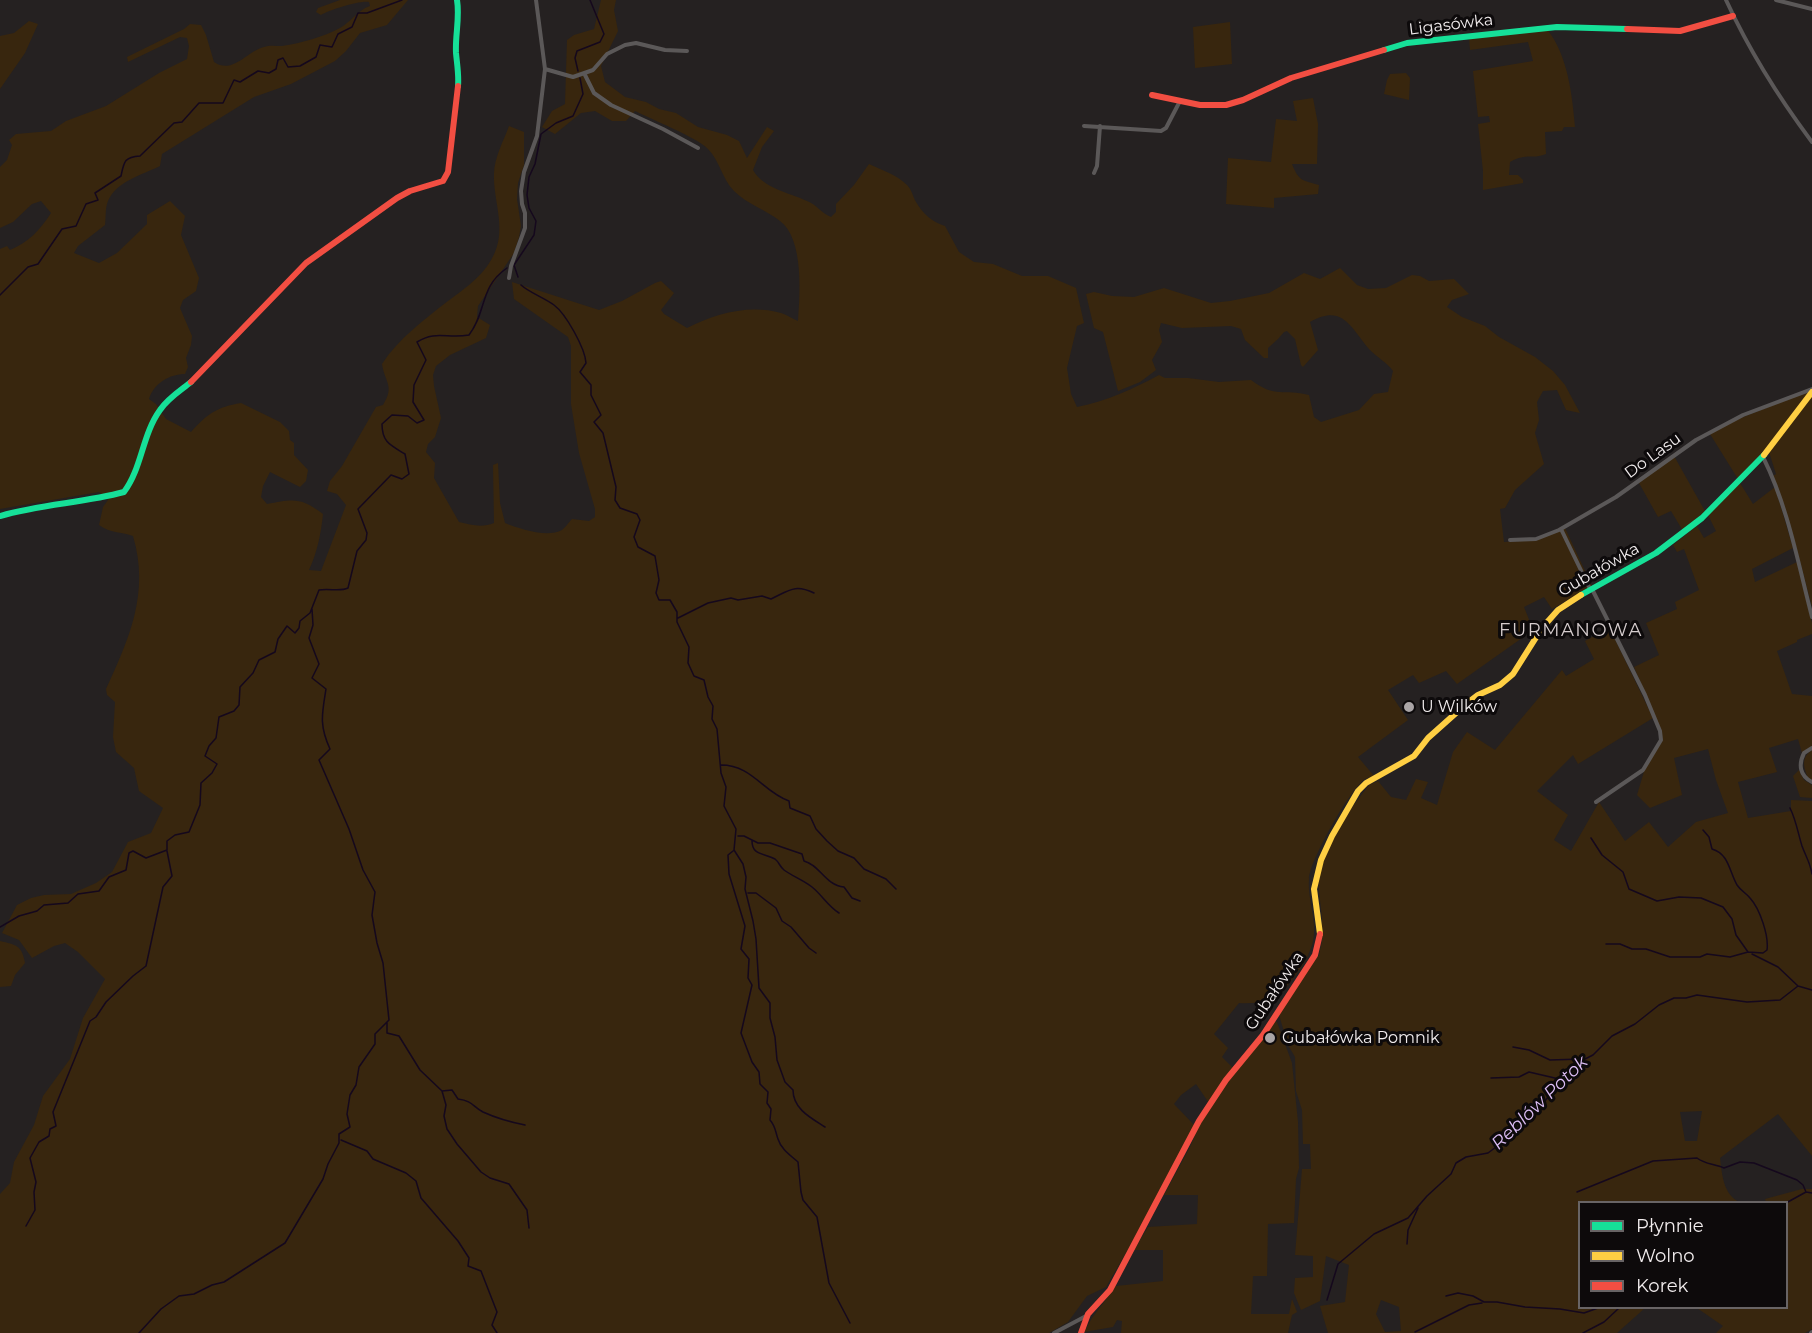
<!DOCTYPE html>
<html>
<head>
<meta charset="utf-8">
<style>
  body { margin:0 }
  #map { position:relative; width:1812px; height:1333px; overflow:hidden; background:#252121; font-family:Montserrat,sans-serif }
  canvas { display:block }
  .legend { position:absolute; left:1578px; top:1201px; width:210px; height:108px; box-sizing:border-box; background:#0d0a0b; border:2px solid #686465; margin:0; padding:8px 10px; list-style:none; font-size:18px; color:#f1eced }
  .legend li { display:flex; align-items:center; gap:12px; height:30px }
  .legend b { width:30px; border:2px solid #686465 }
</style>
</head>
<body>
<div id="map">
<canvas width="1812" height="1333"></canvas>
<ul class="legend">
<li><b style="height:8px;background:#16e098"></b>Płynnie</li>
<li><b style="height:8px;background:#ffcf43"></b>Wolno</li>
<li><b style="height:8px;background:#f24e42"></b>Korek</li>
</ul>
</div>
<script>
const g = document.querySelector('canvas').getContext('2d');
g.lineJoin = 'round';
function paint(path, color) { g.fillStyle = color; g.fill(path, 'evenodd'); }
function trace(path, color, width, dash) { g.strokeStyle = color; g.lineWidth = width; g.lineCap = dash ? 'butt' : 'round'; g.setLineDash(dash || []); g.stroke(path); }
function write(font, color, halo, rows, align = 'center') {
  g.font = font + ' Montserrat,sans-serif'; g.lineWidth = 6; g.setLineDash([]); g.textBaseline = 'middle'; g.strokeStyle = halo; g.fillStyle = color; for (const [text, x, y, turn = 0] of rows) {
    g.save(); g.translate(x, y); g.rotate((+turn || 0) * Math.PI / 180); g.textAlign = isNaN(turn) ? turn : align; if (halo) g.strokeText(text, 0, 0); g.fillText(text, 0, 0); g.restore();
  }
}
paint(new Path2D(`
  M340,0H408L387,25L360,33L346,51L335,61L291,84L254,97L162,154L160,166C142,175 117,181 108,201C105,208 106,218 105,225L78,246L74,253L99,263L117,253L147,224V215L170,201L185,216L181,235L199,278L196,291L183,300L180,308L192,336L191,345L186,358L188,367L185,374C170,374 154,383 149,399L156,404L166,419L191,432C207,414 217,407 241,403L280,422L289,431L290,440L294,443V455L308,470L306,481L300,487L270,472L263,486L261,497L267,504C293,499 301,497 323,514C321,534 317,553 309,570L321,571L346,505L337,494L327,491L330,481L342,466L376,407L383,405C395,386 385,383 382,364C398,339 425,319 448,301C467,287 486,274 495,252C506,227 493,199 494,174C494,158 504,140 509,126L524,132V165L518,183L517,199L521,226L519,237L514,253L478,306L477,317L490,325L486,338L450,355L436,366L433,375L434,386L441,418L435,437L428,444L426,452L435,463L434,478L459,522C471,525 482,528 494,523L493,465L498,463L500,503L505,523C520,529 547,538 562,530C565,528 569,522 572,519L589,521L595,517V509L579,453L571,404V346L568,337L514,299L512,282L599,310L622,301L655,283L661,281L674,293L661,310L664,314L687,328C715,314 749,304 781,313C787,315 793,319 798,321C800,294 804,239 780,221C766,210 747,204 734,191C722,179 720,161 708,149C698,138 651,119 635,111L626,121H612L595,111L581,113L555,134L542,127L552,111L565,104L567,40L574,35L594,29L601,0H616L614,10L618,31L601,66L605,82L625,97L646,102L659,109L676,113L698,127L727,135L739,141L747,158L767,127L774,131L762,147L753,170C764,189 788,192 807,201C816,204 821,213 831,217L836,212V204L854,185L869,164C882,170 897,175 907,185C912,190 913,197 916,202C923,214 932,222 945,226L959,252L974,262L993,264L1022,276H1048L1076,288L1084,323L1077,326L1067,368L1071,394L1077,407C1107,401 1133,389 1159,375L1165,378H1188L1219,382L1251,380C1276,399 1283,388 1309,395L1314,417L1321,422L1359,410L1374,394L1388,392L1393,371C1387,362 1376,357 1369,349C1351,328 1343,303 1310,322L1318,350L1303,367L1301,365L1295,339L1287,331L1284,332L1278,339L1268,348V358H1264L1245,340L1241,329L1231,326L1182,328L1161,323L1159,330L1162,342L1152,360L1156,370L1140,382L1118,391L1103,332L1094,328L1086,294L1094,292L1112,296L1134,297L1164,288L1211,303L1230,301L1269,293L1304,273L1320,279L1340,268L1357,285L1368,289L1386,288L1412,275L1420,276L1429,281L1454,279L1469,294L1452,300L1447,307L1462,317L1485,326L1499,337L1535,357L1553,371L1565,385L1580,413L1566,410L1557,390L1543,391L1537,402L1539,420L1535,433L1544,464L1515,490L1505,508L1500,509L1504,542L1536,540L1565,528L1592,586L1552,609L1544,597L1524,607L1532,627L1522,638L1457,684L1446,671L1419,683L1413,675L1388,690L1408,720L1358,757L1374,776C1371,777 1368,778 1365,779C1350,789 1310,860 1309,879C1307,902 1320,925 1311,948C1304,969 1285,987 1272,1005C1261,1001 1251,1004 1239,1003L1214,1034L1228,1048L1222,1057L1233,1068L1209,1103L1196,1084L1181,1095L1174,1104L1194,1125L1148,1215L1106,1287L1087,1296L1068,1322L1049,1333H0V1194L10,1183L14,1162L34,1125L43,1096L70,1059L83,1018L105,979L78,952L65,943L54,946L32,958L19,940L2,933L17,905L31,898L44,895L71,894L96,883L112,872L128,842L151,833L163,808L139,791L134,768L116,752L113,737L115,702L107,695L106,689C129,639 150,593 133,536C120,531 111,534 99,525L103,507L108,500L99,492L0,509V249L7,246L10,250C29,242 40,230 51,213L41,201L32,204L13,222L0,228V167L7,160L12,145L9,140L16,134L51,131L66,121L106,106L159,73L187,59L189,46L187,38L180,37L128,62L127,57L184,29L190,24L201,25L206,35L214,62C233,75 247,51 264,47C269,45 276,46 282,46C302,43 323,37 340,28C351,22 358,10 370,6L369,2C360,0 329,10 321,15L316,12L318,8Z
  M29,21L38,24L25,53L0,89V36L14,33Z
  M1230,22L1232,64L1195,68L1193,27Z
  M1547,29C1568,56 1572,94 1575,127H1564L1562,131L1545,132L1546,154C1532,160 1528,152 1510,162L1509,175H1518L1523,180V183L1483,190V171L1478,124L1490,122L1489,116L1478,117L1473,71L1533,61L1528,42L1470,50L1469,38Z
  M1406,73L1410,78L1409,100L1384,94L1387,80L1390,74Z
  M1313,98L1318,124L1317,164H1292C1299,182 1303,180 1319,185L1318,194L1274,198V208L1226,204L1228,158L1271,162L1276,119L1297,121L1293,101Z
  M1808,391L1809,392L1762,454L1738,479L1710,434L1731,422Z
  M1812,396V607L1796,546L1773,476L1776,474L1769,452Z
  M1674,456L1705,511L1683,531L1671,511L1658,517L1639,483Z
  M1740,483L1753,504L1775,487L1793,548L1752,569L1755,582L1797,562L1812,623V634L1797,640V642L1777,651L1792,694L1812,696V746L1802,753L1798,739L1769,748L1777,772L1738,782L1748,818L1791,811V800L1812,801V1156L1778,1114L1720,1158C1722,1174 1723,1194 1739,1202H1580V1308H1645L1617,1333H1328L1320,1306L1345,1302L1349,1265L1326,1256L1320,1301L1301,1310L1294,1293L1295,1278L1313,1277V1256L1295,1255L1302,1169H1311L1310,1144H1303L1302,1110L1296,1091L1295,1057L1288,1045L1279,1015L1299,981L1319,955L1322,941V918L1318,882L1322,862L1343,819L1369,785L1378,781L1391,797L1406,800L1416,779L1428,782L1421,798L1437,805L1453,752L1467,732L1495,750L1562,670L1566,676L1594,659L1585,641L1609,627L1653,718L1578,764L1573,755L1537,791L1568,815L1554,840L1571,851L1599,802L1625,841L1649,822L1668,847L1696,822L1728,813L1716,780L1708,749L1674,758L1682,795L1650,808L1637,795L1646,765L1662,741L1657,721L1634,667L1659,655L1646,623L1677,609L1675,602L1699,590L1684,549L1677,552L1673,545L1697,526L1704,538L1716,531L1708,515ZM1702,1111L1697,1141H1685L1680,1112ZM1381,1300L1399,1307L1401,1331L1385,1332L1376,1314Z
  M1812,750V781L1809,780C1804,769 1800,758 1812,750Z
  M1799,770L1804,780L1812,785V798L1800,797L1793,776Z
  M0,941C16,945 22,945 25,963L15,975L11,986L0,987Z
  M1274,1021L1277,1022L1292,1063L1298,1122L1299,1168L1296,1179L1294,1223L1268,1224L1267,1276H1253L1251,1314H1289L1292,1299L1297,1312L1292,1315L1288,1333H1121L1122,1321L1117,1320L1113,1327L1084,1332L1092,1318L1116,1286L1163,1281V1250H1134L1148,1227L1197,1224L1198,1195H1164L1190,1147L1200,1124L1235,1072Z
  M1802,1189H1812V1329L1805,1333H1716L1723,1326L1697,1308H1786V1202H1766L1765,1199Z`), '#38260e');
trace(new Path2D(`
  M578,71L575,58L577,51L600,42L604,34L590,0
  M518,277L514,265L534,235L536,221L529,208L527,195L529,177L535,164L541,134L556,123L573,116L583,94L580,78
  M521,285C530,293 543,297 554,305C566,314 585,348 586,363L580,372L591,385V395L601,415L594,422L603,433L616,487L615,500L620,508L637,514L640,520L634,537L638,547L655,556L659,580L656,593L659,600H670L677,612V622L689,647L688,663L694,676L704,680L708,697L713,706L712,719L717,729L721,773L726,787L724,806L736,829L734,850L743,864L746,877L745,889L753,921L756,939L759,988L770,1003V1018L775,1037L777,1060L785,1082L793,1090C793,1109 811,1118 825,1127
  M0,295L28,267L38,264L62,229L76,226L86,204L98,200L95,193L121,176C124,162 124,157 140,156L174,123L182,122L199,103H223L234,80L240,82L258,71L269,73L276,69L278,60L283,58L288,67L300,66L316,57L320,45L332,47L338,34L352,27L358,13H367L402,0
  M678,618L708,603L731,598L738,600L762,596L771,599C790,590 795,584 814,593
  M721,765C752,765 763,792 789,801L790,808L810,816L816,829L827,841L838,851L854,858L864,869L886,879L896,889
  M1790,808C1796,820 1798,833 1802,846C1806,857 1810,862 1812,874
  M738,836H744L758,843H770L802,854L804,861C820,865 825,885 844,887L852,898L860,901
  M1591,838L1602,855L1623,872L1629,889L1657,901L1679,897L1701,898L1723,907L1732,919L1736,935L1748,952
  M752,841C752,856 765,853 775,859C779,862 780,867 784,870C792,876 803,880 812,887C822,895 828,906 839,913
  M733,851L728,855L729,874L745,926L741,949L749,959L748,978L752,985L741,1033L752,1062L759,1072L760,1084L768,1092L767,1103L771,1109L770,1120C776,1127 775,1131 778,1139C781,1149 790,1155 798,1162L801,1192L803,1200L817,1217L829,1283L850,1323
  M748,893H756L776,908L782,921L791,927L809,948L816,953
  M0,927L19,916L37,911L44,905L68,903L78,894L99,891L109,877L126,870L129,853L133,851L146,858L167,850V841L175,835L189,832L200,805L201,783L212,773L217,764L205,756L209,746L216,738L219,717L234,711L239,705L240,687L253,673L259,660L275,652L278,639L287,626L295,633L299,628L300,621L310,613L319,590C329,588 340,592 348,588L357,551L366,540L367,533L358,509L391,475L402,479L409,474L405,454C390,445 382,442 382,424L392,415L408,416L417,423L424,420L413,402L414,385L426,360L417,342C436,330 447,339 469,335C487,312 479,287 507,268
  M1606,944H1620L1632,949H1646L1670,957H1700L1707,954L1730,957L1748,952L1763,953L1767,950C1769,936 1760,909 1750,898C1746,893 1741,891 1737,885C1729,871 1729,854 1712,849L1709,837L1703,830
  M1752,954L1778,967L1798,986L1812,990
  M387,1023V1033L399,1036L420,1070L442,1091L446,1105L444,1116L447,1129L457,1144L481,1172L490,1178L509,1184L527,1210L529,1228
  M1513,1047L1529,1050L1550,1060L1582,1059
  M1491,1078L1519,1077L1529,1072L1559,1079L1571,1073L1580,1061
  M442,1091L452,1090L458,1099C473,1101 472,1106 483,1112C496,1118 510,1122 525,1125
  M341,1140L367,1151L373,1159L406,1173L416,1181L421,1198L458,1241L469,1258L468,1266L481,1271L497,1312L492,1325L497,1333
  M1577,1192L1653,1161L1697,1158C1704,1164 1715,1164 1724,1168L1740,1162L1754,1163L1797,1180L1803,1185L1806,1192
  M1786,1203L1806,1192L1812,1193
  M26,1226L35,1210L34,1192L36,1182L30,1158L39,1142L49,1136L50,1129L56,1126L53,1112L90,1021L96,1017L106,1002L133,976L146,966L163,887L172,876L167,851
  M1407,1244L1408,1230L1418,1208
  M1446,1296L1458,1293L1473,1296L1484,1302H1497L1525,1307L1560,1309L1584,1313L1598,1308
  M1327,1300L1338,1264L1374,1234L1408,1218L1427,1196L1451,1174L1456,1163L1466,1157L1488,1153L1500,1144L1503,1135L1516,1126L1520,1119L1540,1108L1556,1086L1575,1072L1583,1060L1593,1055L1612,1036L1635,1024L1659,1005L1674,998H1686L1697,995L1747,1002L1780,1000L1798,986
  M1415,1332L1469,1305L1482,1303
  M139,1333L161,1309L179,1296L194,1294L212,1285L224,1282L285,1243L323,1179L328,1164L339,1143V1134L350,1127L347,1114L350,1095L356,1085L359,1067L375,1044V1034L389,1020L383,963L377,943L372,915L375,892L363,870L349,829L319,760L330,749C319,725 322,714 326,689L312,678L319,664L309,638L313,625L312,609
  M1583,1333L1604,1322L1619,1308`), '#15081d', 1.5);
trace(new Path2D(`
  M1726,0C1749,50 1779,98 1812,142
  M1776,0L1812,9
  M545,69L573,77L593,70L607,54L625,45L636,43L665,50L687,51
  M584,73L594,93L611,105L663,129L698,148
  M1084,126L1161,131L1166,128L1180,101
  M1094,173L1097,166L1100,126
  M509,278L511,266L525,228V213L522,204L521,191L524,172L537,136L545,69L536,0
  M1763,457C1788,507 1798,563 1812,617
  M1561,529L1590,589
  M1510,540L1536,539L1559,530L1616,497L1696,440L1743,415L1812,389
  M1592,589L1645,695L1660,731L1661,740L1643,770L1596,802
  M1812,748L1804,753C1798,765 1800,776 1812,782
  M1054,1333L1088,1315
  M1811,1333L1812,1332`), '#5b5858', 4);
trace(new Path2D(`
  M457,0C460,18 455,35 456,53C457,64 459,75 458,86
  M1384,50L1407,43L1557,27L1627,29
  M0,516C41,504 83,503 124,492C142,468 142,435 160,410C168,398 180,391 191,382
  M1581,595L1656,553L1702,518L1764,455`), '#16e098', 6);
trace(new Path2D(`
  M1764,455L1812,392
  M1320,934L1314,889L1321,860L1332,836L1358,791L1366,783L1414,756L1428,738L1465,705L1478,695L1500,685L1513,674L1542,628L1558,610L1581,595`), '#ffcf43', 6);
trace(new Path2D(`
  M1627,29L1680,31L1733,16
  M1152,95L1200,105H1226L1243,100L1291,78L1384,50
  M191,382L306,263L397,198L410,191L443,181L448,172L458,86
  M1081,1333L1088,1314L1110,1290L1199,1121L1226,1080L1263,1035L1315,955L1320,934`), '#f24e42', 6);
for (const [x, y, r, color] of [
  [1409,707,6,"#aaa5a6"],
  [1270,1038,6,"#aaa5a6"]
]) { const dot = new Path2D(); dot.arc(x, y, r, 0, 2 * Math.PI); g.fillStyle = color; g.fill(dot); trace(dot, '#0d0a0b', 2); }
write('16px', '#f1eced', '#0d0a0b', [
  ["Ligasówka",1451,25,-7],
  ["Do Lasu",1653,456,-36],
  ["Gubałówka",1599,570,-30],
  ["Gubałówka",1275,991,-56]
]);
write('16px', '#f1eced', '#0d0a0b', [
  ["U Wilków",1421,707],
  ["Gubałówka Pomnik",1282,1038]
], 'left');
g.letterSpacing = '1.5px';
write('18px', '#d5cccd', '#0d0a0b', [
  ["FURMANOWA",1571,631]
]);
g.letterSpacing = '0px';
write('italic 18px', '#ddbef6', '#0d0a0b', [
  ["Reblów Potok",1540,1103,-44]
]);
</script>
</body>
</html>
